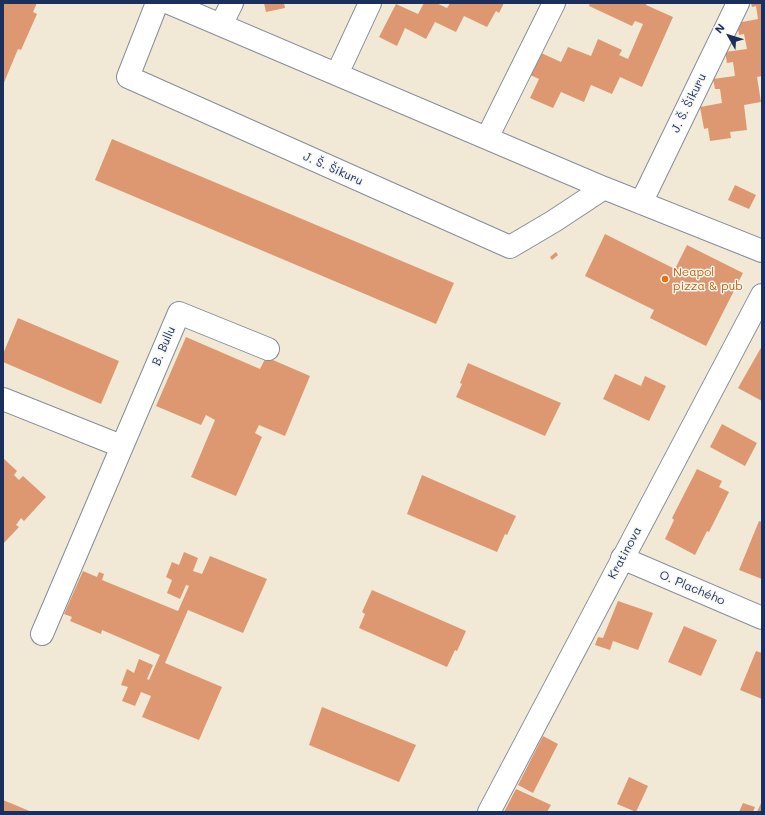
<!DOCTYPE html>
<html>
<head>
<meta charset="utf-8">
<style>
  body { margin:0 }
  #map { position:relative; width:765px; height:815px; overflow:hidden; background:#f1e9d5; font-family:Mali,sans-serif }
  canvas { display:block }
  .frame { position:absolute; inset:0; border:4px solid #1b2f5e; pointer-events:none }
  .north { position:absolute; left:709px; top:16px; width:40px; height:40px; -webkit-text-stroke:3px #f6f6f2; paint-order:stroke; rotate:309deg; font-size:11px; font-weight:700; line-height:16px; text-align:center; color:#1b2f5e }
  .north::after { content:''; display:block; margin:auto; width:14px; height:18px; background:#1b2f5e; clip-path:polygon(50% 0,100% 100%,50% 72%,0 100%) }
</style>
</head>
<body>
<div id="map">
<canvas width="765" height="815"></canvas>
<div class="frame"></div>
<div class="north">N</div>
</div>
<script>
const g = document.querySelector('canvas').getContext('2d');
g.lineJoin = 'round';
function paint(path, color) { g.fillStyle = color; g.fill(path, 'evenodd'); }
function trace(path, color, width, dash) { g.strokeStyle = color; g.lineWidth = width; g.lineCap = dash ? 'butt' : 'round'; g.setLineDash(dash || []); g.stroke(path); }
function write(font, color, halo, rows, align = 'center') {
  g.font = font + ' Mali,sans-serif'; g.lineWidth = 3; g.setLineDash([]); g.textBaseline = 'middle'; g.strokeStyle = halo; g.fillStyle = color; for (const [text, x, y, turn = 0] of rows) {
    g.save(); g.translate(x, y); g.rotate((+turn || 0) * Math.PI / 180); g.textAlign = isNaN(turn) ? turn : align; if (halo) g.strokeText(text, 0, 0); g.fillText(text, 0, 0); g.restore();
  }
}
paint(new Path2D(`
  M3,3H37L33,12L37,14L21,50L18,49L3,85Z
  M264,3H284L285,8L266,12Z
  M424,3H436L447,8L450,3H504L499,13L496,11L487,27L464,16L456,32L435,22L426,39L405,28L397,46L379,37L396,4L418,14Z
  M590,3H647L646,5L673,17L642,87L620,77L612,94L591,85L584,102L561,92L553,108L530,98L539,79L528,74L539,52L561,62L568,47L591,56L598,39L622,50L619,55L628,59L643,24L635,21L632,26L589,6Z
  M751,3H762V76L757,77L761,102L744,105L747,130L730,132L731,138L710,141L708,128L704,129L700,107L722,103L720,89H715L713,79L735,76L733,62L727,63L725,52L747,49L744,34L739,35L737,23L758,19L756,6L752,7Z
  M112,139L454,283L436,324L95,180Z
  M735,185L756,195L749,209L728,200Z
  M605,234L675,269L687,245L743,273L706,346L650,318L654,310L585,276Z
  M556,252L558,255L552,260L550,257Z
  M18,318L119,361L101,404L3,362V354Z
  M186,337L260,369L266,357L310,376L285,436L259,425L255,433L262,437L236,496L191,477L215,420L206,415L201,425L156,406Z
  M762,346V401L738,388Z
  M468,363L561,403L545,436L456,397L462,384L460,383Z
  M615,374L641,386L645,376L666,386L649,421L603,399Z
  M722,424L757,443L745,466L710,447Z
  M3,458L17,471L14,475L19,480L23,476L46,497L24,521L21,518L16,525L19,527L3,544Z
  M697,469L722,481L719,487L729,492L709,532L707,531L695,555L665,539L674,520L672,518Z
  M422,475L516,516L507,535L505,534L497,552L407,514Z
  M759,521L762,522V579L739,570Z
  M184,552L198,558L193,571L202,574L210,556L267,579L243,633L188,610L165,663L222,687L199,740L142,717L151,696L141,692L135,706L122,701L128,687L121,685L127,669L134,673L139,659L153,665L147,679L149,680L160,655L102,630L101,634L70,621L72,617L64,614L83,571L97,577L99,572L104,574L102,580L178,611L189,586L186,585L180,599L167,593L172,580L166,577L172,562L179,565Z
  M372,590L466,631L457,651L455,650L447,667L359,628L365,614L362,612Z
  M618,601L653,613L638,650L613,641L610,650L595,645L598,637L603,638Z
  M684,626L717,640L701,676L668,662Z
  M756,651L762,653V699L740,690Z
  M322,707L416,745L399,782L309,745Z
  M543,736L558,744L533,793L518,785Z
  M629,777L648,786L636,812L617,804Z
  M516,789L551,805L547,812H504Z
  M3,800L32,812H3Z
  M762,801V812H757Z
  M743,803L755,807L753,812H739Z`), '#dd9872');
const minor = new Path2D(`
  M157,3L128,77L510,247L554,221L604,188
  M169,3L604,188L762,251
  M221,25L232,3
  M337,74L370,3
  M487,138L554,3
  M641,203L738,3
  M3,399L121,446
  M622,558L762,618
  M42,634L179,313L268,349
  M489,812L762,295`);
trace(minor, '#868c9a', 24);
trace(minor, '#fff', 22);
for (const [x, y, r, color] of [
  [665,279,4,"#e8710a"]
]) { const dot = new Path2D(); dot.arc(x, y, r, 0, 2 * Math.PI); g.fillStyle = color; g.fill(dot); trace(dot, '#f6f6f2', 1.5); }
write('12px', '#1b2f5e', '#f6f6f2', [
  ["J. Š. Šikuru",689,103,-64],
  ["J. Š. Šikuru",333,169,24],
  ["B. Bullu",164,346,-67],
  ["Kratinova",625,553,-62],
  ["O. Plachého",692,588,23]
]);
write('12px', '#c56008', '#f6f6f2', [
  ["Neapol",673,272],
  ["pizza & pub",673,286]
], 'left');
</script>
</body>
</html>
